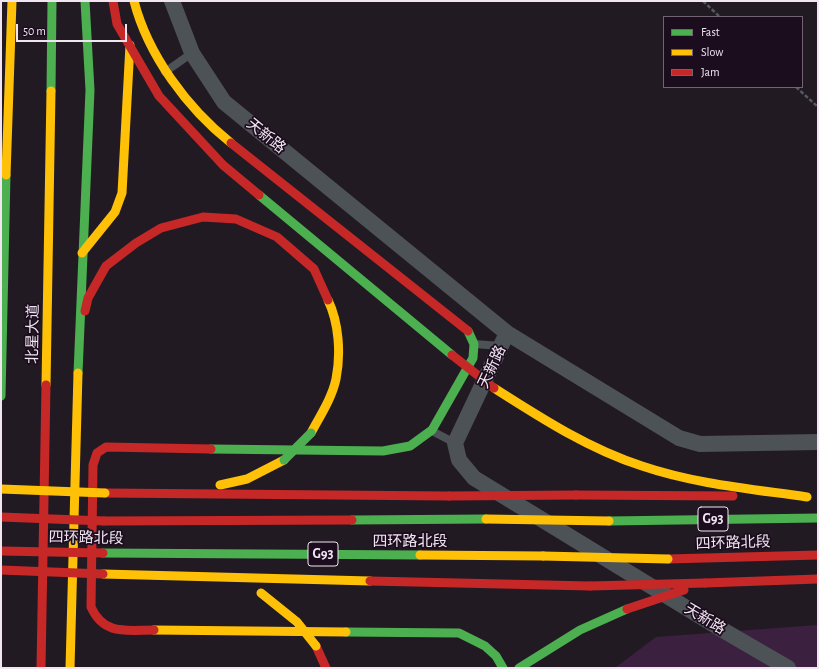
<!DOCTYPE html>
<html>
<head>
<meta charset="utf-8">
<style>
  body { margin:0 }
  #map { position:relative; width:819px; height:669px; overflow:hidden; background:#221a23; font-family:"Alegreya Sans",sans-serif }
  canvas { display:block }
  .frame { position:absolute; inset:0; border:2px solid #f0e5f1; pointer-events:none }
  .legend { position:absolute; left:663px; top:16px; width:140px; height:72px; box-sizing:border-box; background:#1c0d1e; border:1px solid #716372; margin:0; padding:5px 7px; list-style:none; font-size:12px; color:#f0e5f1 }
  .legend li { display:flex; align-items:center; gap:8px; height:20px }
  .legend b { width:20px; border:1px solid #716372 }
  .scale { position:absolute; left:16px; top:24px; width:111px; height:18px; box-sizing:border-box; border:2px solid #f0e5f1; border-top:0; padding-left:5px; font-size:12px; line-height:14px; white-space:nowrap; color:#f0e5f1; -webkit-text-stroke:3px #1c0d1e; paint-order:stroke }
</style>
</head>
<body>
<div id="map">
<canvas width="819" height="669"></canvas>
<div class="frame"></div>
<ul class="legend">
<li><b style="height:5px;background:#4caf50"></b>Fast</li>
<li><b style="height:5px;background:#ffc107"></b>Slow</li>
<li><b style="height:5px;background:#c62828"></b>Jam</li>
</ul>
<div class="scale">50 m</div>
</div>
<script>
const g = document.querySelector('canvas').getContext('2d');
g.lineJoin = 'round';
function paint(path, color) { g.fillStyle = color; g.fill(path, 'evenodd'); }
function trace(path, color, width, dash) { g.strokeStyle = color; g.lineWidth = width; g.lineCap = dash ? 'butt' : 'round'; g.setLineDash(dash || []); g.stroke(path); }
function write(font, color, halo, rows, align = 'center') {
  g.font = font + ' "Alegreya Sans","Noto Sans SC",sans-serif'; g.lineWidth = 3.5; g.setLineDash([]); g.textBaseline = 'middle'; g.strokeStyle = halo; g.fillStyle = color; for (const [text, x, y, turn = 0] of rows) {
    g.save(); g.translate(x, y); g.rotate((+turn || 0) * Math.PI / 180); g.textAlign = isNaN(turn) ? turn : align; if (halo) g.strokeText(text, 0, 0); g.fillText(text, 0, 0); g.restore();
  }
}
paint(new Path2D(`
  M818,625V668H615L656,637Z`), '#3c2040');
trace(new Path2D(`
  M703,1L720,17
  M796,87L818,107`), '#55585c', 2.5, [4, 2]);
trace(new Path2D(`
  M165,72L192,53
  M474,344L501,346
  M432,431L455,443`), '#4c5256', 8);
trace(new Path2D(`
  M172,1L192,53L224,102L507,333L455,443L459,460L474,478L721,629L788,668
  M507,333L679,438L700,444L818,442`), '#4c5256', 16);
trace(new Path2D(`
  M51,91L52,1
  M259,195L452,355
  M78,373L90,90L85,1
  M1,396L6,175
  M211,449L383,451L410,446L432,430L473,358L474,344L468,331
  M352,520L486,519
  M609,521L818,518
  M103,553L420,555
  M346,632L459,633L485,646L496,656L503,668
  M519,668L580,630L627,609`), '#4caf50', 9);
trace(new Path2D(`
  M134,1C148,55 187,108 231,143
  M6,175L12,1
  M82,253L115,212L122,193L130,45
  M46,385L51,91
  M494,388C541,418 589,449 642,466C695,484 752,489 807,497
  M311,433C320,416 332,398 336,379C341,354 339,323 328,300
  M220,485L247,479L284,460
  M420,555L543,556
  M103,574L370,581
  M154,630L346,632
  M70,668L78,373`), '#ffc107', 9);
trace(new Path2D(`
  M113,1L117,24L159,96L223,165L259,195
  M231,143L468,331
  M85,311L88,298L106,266L136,243L161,228L203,217L236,219L277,237L314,269L328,300
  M105,493L449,496
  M576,495L733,496
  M104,521L352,520
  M668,559L818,555
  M370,581L590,586
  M705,583L818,579
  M154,630C127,630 104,636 91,607L93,465L97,453L106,447L211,449
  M316,646L326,668
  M41,668L46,385`), '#c62828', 9);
trace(new Path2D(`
  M284,460L311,433`), '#4caf50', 9);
trace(new Path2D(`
  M1,489L105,493
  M486,519L609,521
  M543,556L668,559
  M261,593L297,622L316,646`), '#ffc107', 9);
trace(new Path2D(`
  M452,355L494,388
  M449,496L576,495
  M1,517L104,521
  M1,551L103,553
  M1,570L103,574
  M590,586L705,583
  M627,609L684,590`), '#c62828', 9);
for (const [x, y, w] of [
  [713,519,30],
  [323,554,30]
]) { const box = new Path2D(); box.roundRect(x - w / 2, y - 12, w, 24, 3); g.fillStyle = '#1c0d1e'; g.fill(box); trace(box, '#f0e5f1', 1); }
write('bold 14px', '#f0e5f1', null, [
  ["G93",713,519],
  ["G93",323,554]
]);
write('15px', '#f0e5f1', '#1c0d1e', [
  ["天新路",266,136,39],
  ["北星大道",33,334,-89],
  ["天新路",492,367,-65],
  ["四环路北段",86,538,1],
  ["四环路北段",410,541],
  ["四环路北段",733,543,-2],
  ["天新路",705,619,31]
]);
</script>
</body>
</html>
